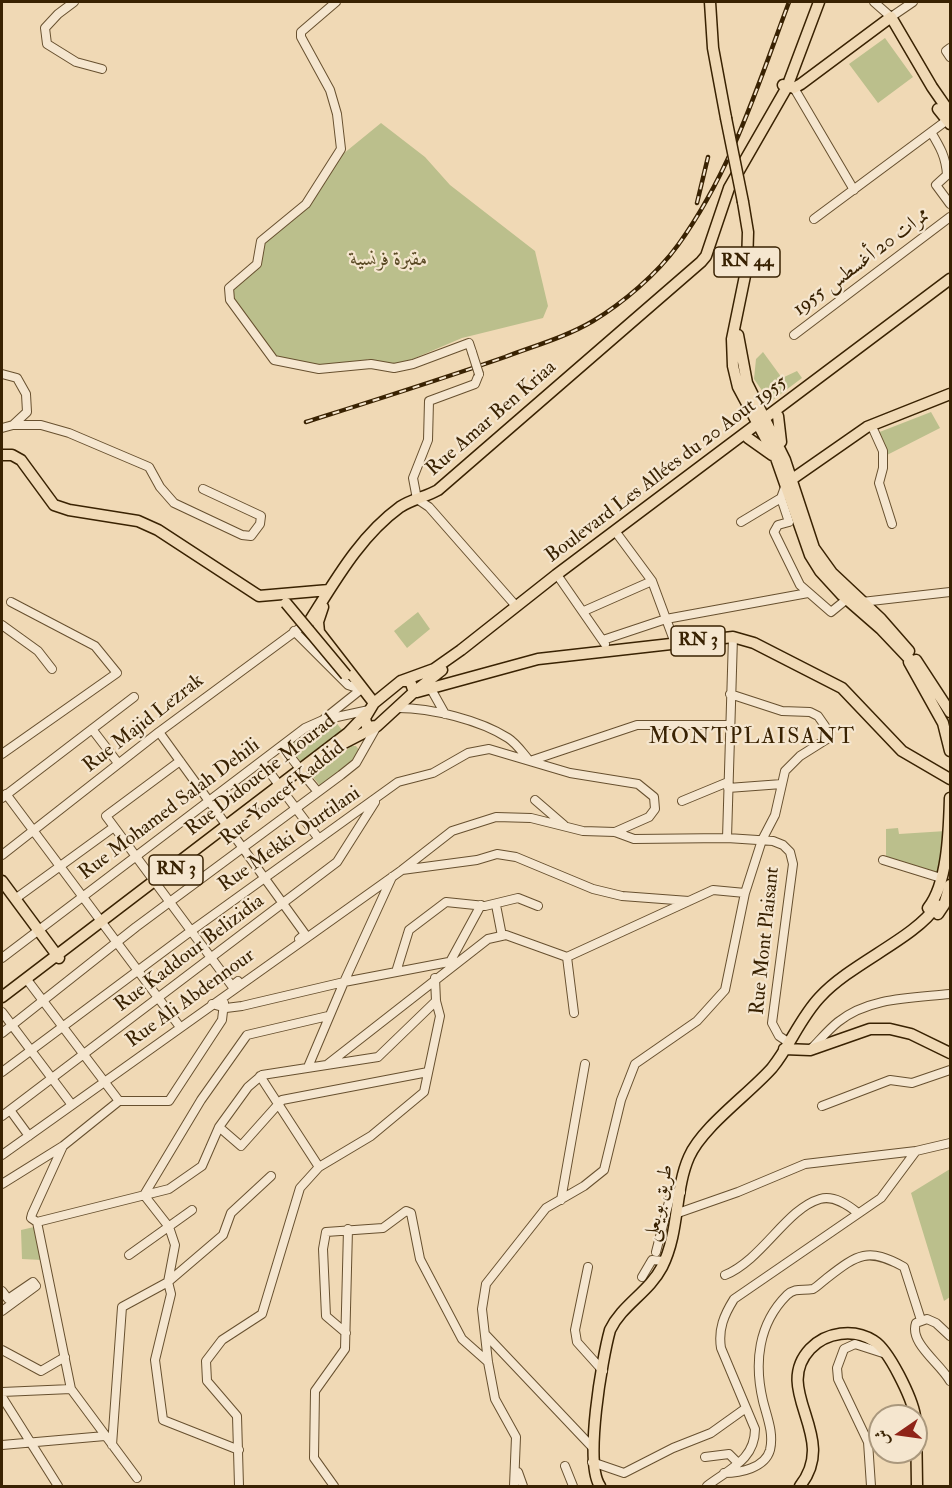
<!DOCTYPE html>
<html>
<head>
<meta charset="utf-8">
<style>
  body { margin:0 }
  #map { position:relative; width:952px; height:1488px; overflow:hidden; background:#f0d9b5; font-family:"IM FELL Double Pica",Amiri,serif }
  canvas { display:block }
  .frame { position:absolute; inset:0; border:3px solid #392202; pointer-events:none }
  .north { position:absolute; left:868px; top:1404px; width:60px; height:60px; box-sizing:border-box; background:#f5e6cf; border:2px solid #aa987d; border-radius:50%; rotate:257deg; font-size:16px; font-weight:700; line-height:24px; text-align:center; color:#392202 }
  .north::after { content:''; display:block; margin:auto; width:21px; height:27px; background:#8f2418; clip-path:polygon(50% 0,100% 100%,50% 72%,0 100%) }
</style>
</head>
<body>
<div id="map">
<canvas width="952" height="1488"></canvas>
<div class="frame"></div>
<div class="north">ش</div>
</div>
<script>
const g = document.querySelector('canvas').getContext('2d');
g.lineJoin = 'round';
function paint(path, color) { g.fillStyle = color; g.fill(path, 'evenodd'); }
function trace(path, color, width, dash) { g.strokeStyle = color; g.lineWidth = width; g.lineCap = dash ? 'butt' : 'round'; g.setLineDash(dash || []); g.stroke(path); }
function write(font, color, halo, rows, align = 'center') {
  g.font = font + ' "IM FELL Double Pica",Amiri,serif'; g.lineWidth = 4.5; g.setLineDash([]); g.textBaseline = 'middle'; g.strokeStyle = halo; g.fillStyle = color; for (const [text, x, y, turn = 0] of rows) {
    g.save(); g.translate(x, y); g.rotate((+turn || 0) * Math.PI / 180); g.textAlign = isNaN(turn) ? turn : align; if (halo) g.strokeText(text, 0, 0); g.fillText(text, 0, 0); g.restore();
  }
}
paint(new Path2D(`
  M885,38L913,77L878,103L849,64Z
  M381,123L425,157L450,185L535,251L548,306L543,318L462,338L401,364L376,363L368,359C345,378 302,363 275,359L230,294L232,289L259,267L263,243L286,224L343,154Z
  M763,352L782,378L797,371L802,378L770,402L754,379L756,359Z
  M931,412L940,428L887,455L877,433Z
  M418,612L430,629L407,648L394,631Z
  M335,721L342,730L301,762L287,745L314,725Z
  M351,746H356L360,751L355,761L321,787L313,777Z
  M898,828L899,834L946,831L938,874L886,858V829Z
  M950,1169V1297L944,1301L911,1193Z
  M34,1227L42,1260L22,1259L21,1230Z`), '#bbbf8c');
trace(new Path2D(`
  M940,705L950,726
  M937,905L946,880`), '#cbb491', 10, [10, 5]);
const minor = new Path2D(`
  M74,2L58,14L45,28L47,44L76,62L102,69
  M336,2L301,32V37L330,90L337,114L341,149L306,204L261,241L257,264L229,288L230,300L274,360L319,369L371,364L394,368L413,364L469,343L472,352
  M874,2L891,17L913,2
  M950,48L946,51L950,57
  M794,88L854,190
  M931,132C940,147 946,157 947,175L936,185L950,204
  M814,219L950,118
  M794,335L950,217
  M2,374L17,378L26,394L27,412L13,425L2,428
  M479,374L475,384L429,401L428,440L413,478L417,499L429,507L516,606
  M13,425H41L69,433L149,467L160,487L174,503L242,535L251,536L260,524L261,516L203,489
  M874,431L883,451V468L879,483L892,524
  M785,487L781,498L789,522L778,525L774,532L800,585L831,612L847,599
  M741,522L781,498
  M618,535L652,581L675,643
  M560,579L605,644
  M862,602L950,592
  M584,611L652,581
  M2,625L38,651L52,669
  M294,631L348,685L357,688
  M603,640L666,619L808,593
  M431,689L445,714
  M398,708C431,708 480,720 508,738C516,743 522,752 528,759
  M324,719L359,691
  M92,729L118,763
  M159,732L305,934L299,939
  M282,746L300,769
  M2,754L117,673L95,646L11,602
  M180,761L106,816L232,986L238,981
  M530,761L637,725H729
  M262,762L279,785
  M303,774L318,792
  M728,788L782,784
  M282,790L319,839
  M6,794L180,1027
  M2,798L134,697
  M535,800L564,825
  M682,801L728,782
  M727,838L733,637
  M2,855L159,732L308,622
  M883,860L941,878
  M402,870L477,860L497,854L516,857L593,889L622,896L689,901
  M15,899L114,827
  M496,905L502,936
  M567,957L574,1013
  M2,958L305,728L323,720L369,710
  M450,962L481,905
  M396,972L409,930L446,902L485,906L518,898L538,906
  M212,1004L226,1008L242,1006L344,982L392,877
  M2,1012L72,1105
  M2,1033L136,927L341,775L356,763L377,726
  M811,1049C820,1040 828,1030 838,1022C869,997 913,998 950,994
  M328,1064L488,939L506,935L567,957L713,890L745,893
  M308,1067L344,982L454,961
  M2,1072L191,931L398,782L433,773L468,753L489,749L570,773L638,784L654,797L655,809L649,817L615,832
  M260,1076L319,1167
  M119,1101H169L222,1020L224,1003
  M822,1106L890,1080L912,1083L950,1070
  M10,1110L29,1136
  M2,1116L337,862L375,802
  M219,1127L241,1146L282,1100L428,1072
  M63,1146L32,1214L31,1218L37,1222L169,1189L202,1166L219,1127L248,1087L262,1075L378,1057L436,1001
  M2,1155L402,870L452,831L496,817L531,818L583,831L615,832L634,839L727,838L773,841L783,845L790,852L793,864L772,1023L779,1036L788,1042
  M2,1184L63,1146L119,1101L28,981
  M561,1200L585,1064
  M678,1213L738,1192L805,1164L916,1151
  M37,1222L71,1389L137,1478
  M656,1252L671,1194L681,1192
  M129,1255L192,1210
  M588,1267L575,1330L577,1342L603,1371
  M725,1275C763,1259 786,1209 820,1199C834,1195 848,1205 858,1213
  M642,1277L652,1260L664,1261
  M2,1291L8,1299L33,1282L36,1286L2,1311
  M346,1333L326,1316L323,1249L326,1232L383,1228L406,1211L411,1213L420,1259L462,1339L488,1362
  M485,1334L593,1448
  M950,1336L936,1323L927,1319L916,1323C909,1343 940,1363 950,1381
  M2,1350L41,1371L65,1357
  M2,1392L71,1389
  M2,1397L58,1486
  M2,1445L105,1436
  M112,1445L122,1307L168,1282L223,1235L231,1213L271,1176
  M239,1450L163,1420L155,1360L171,1294L168,1282L175,1245L169,1227L144,1195L201,1100L247,1035L328,1016
  M705,1457L729,1454L738,1463
  M592,1462L624,1473L673,1448L711,1433L746,1408
  M565,1466L573,1486
  M518,1472L523,1486
  M724,1473C740,1473 765,1468 770,1450C774,1433 767,1417 763,1401C754,1363 758,1324 787,1295C796,1287 802,1291 813,1289C817,1287 823,1281 827,1278C858,1254 868,1247 904,1267L921,1320
  M239,1486L237,1416L207,1381L206,1361L222,1340L262,1314L300,1188L319,1167L371,1136L424,1092L440,1016L436,1001L435,978
  M334,1486L314,1458L315,1391L345,1349L348,1229
  M514,1486L516,1437L495,1399L488,1362L482,1309L486,1284L546,1208L584,1186L604,1170L621,1100L635,1064L697,1021L725,990L745,893L762,840L775,815L785,771L800,756L827,739L825,726L818,716L810,712L782,711L730,694
  M707,1486C729,1469 755,1460 755,1429L721,1348C718,1329 724,1315 734,1299L881,1198L916,1151L950,1143
  M871,1486L868,1442L838,1379L837,1368L844,1349L855,1344L886,1354`);
const major = new Path2D(`
  M710,2L713,48L726,118
  M783,85L794,88L801,84L891,17L932,87L950,113
  M938,109L950,124
  M743,202L748,232L747,266L732,339L733,366L738,387L776,458L810,555L820,571L842,595L881,629L917,667
  M738,335L747,383L785,460L814,548L832,573L881,619L909,651
  M778,416L781,442
  M748,438L772,455
  M2,455H12L21,460L54,505L69,510L138,521L158,530L259,596L329,590
  M788,482L867,427L950,394
  M323,607L318,622L319,632L374,703
  M309,622C335,581 360,536 400,507C412,499 426,497 438,490L701,262L706,256L729,188L787,87L819,2
  M916,660L950,712
  M909,662L943,723L950,751
  M401,681L434,669L461,650L556,575L950,279
  M401,681H410L414,692L377,726L367,727L365,718L374,703Z
  M414,692L442,670
  M417,692L538,659L733,637L754,643L842,688L902,751L950,779
  M344,743L375,727
  M2,881L59,958
  M928,908C948,883 949,829 950,798
  M938,914L944,905L950,885
  M2,997L348,733L368,712
  M784,1049L810,1050L870,1029H890L911,1034L950,1053
  M916,1419L917,1486
  M600,1486C584,1463 602,1359 610,1330C622,1305 649,1292 662,1267C680,1231 674,1191 689,1157C702,1127 749,1094 772,1068C790,1046 800,1018 820,997C851,963 916,938 937,905
  M800,1486C840,1436 771,1391 810,1349C826,1332 854,1328 874,1341C889,1350 912,1398 915,1416`);
trace(minor, '#67502f', 10);
trace(major, '#392202', 13);
trace(minor, '#f5e6cf', 8);
trace(major, '#f0d9b5', 10);
const rail = new Path2D(`
  M697,203L708,157
  M306,422C372,401 439,380 505,357C534,346 566,337 593,321C623,303 657,274 678,245C731,172 758,85 789,2`);
trace(rail, '#392202', 4.5);
trace(rail, '#f5e6cf', 2, [7]);
const minorBridge = new Path2D(`
  M472,352L479,374`);
const majorBridge = new Path2D(`
  M726,118L743,202
  M286,603L346,675`);
trace(minorBridge, '#67502f', 10, []);
trace(majorBridge, '#392202', 13, []);
trace(minorBridge, '#f5e6cf', 8);
trace(majorBridge, '#f0d9b5', 10);
for (const [x, y, w] of [
  [747,262,66],
  [698,641,54],
  [176,870,54]
]) { const box = new Path2D(); box.roundRect(x - w / 2, y - 15, w, 30, 4.5); g.fillStyle = '#f5e6cf'; g.fill(box); trace(box, '#392202', 1.5); }
write('bold 18px', '#392202', null, [
  ["RN 44",747,262],
  ["RN 3",698,641],
  ["RN 3",176,870]
]);
write('italic 20px', '#5a4924', '#f5e6cf', [
  ["مقبرة فرنسية",389,261]
]);
write('20px', '#392202', '#f5e6cf', [
  ["ممرات 20 أغسطس 1955",862,263,-37],
  ["Rue Amar Ben Kriaa",492,419,-41],
  ["Boulevard Les Allées du 20 Aout 1955",667,470,-37],
  ["Rue Majid Lezrak",144,724,-38],
  ["Rue Didouche Mourad",261,776,-38],
  ["Rue Youcef Kaddid",283,794,-39],
  ["Rue Mohamed Salah Dehili",170,810,-37],
  ["Rue Mekki Ourtilani",290,840,-35],
  ["Rue Mont Plaisant",766,941,-84],
  ["Rue Kaddour Belizidia",190,954,-37],
  ["Rue Ali Abdennour",191,999,-36],
  ["طريق بويعلى",660,1203,-78]
]);
g.letterSpacing = '1.5px';
write('22px', '#392202', '#f5e6cf', [
  ["MONTPLAISANT",752,738]
]);
g.letterSpacing = '0px';
</script>
</body>
</html>
